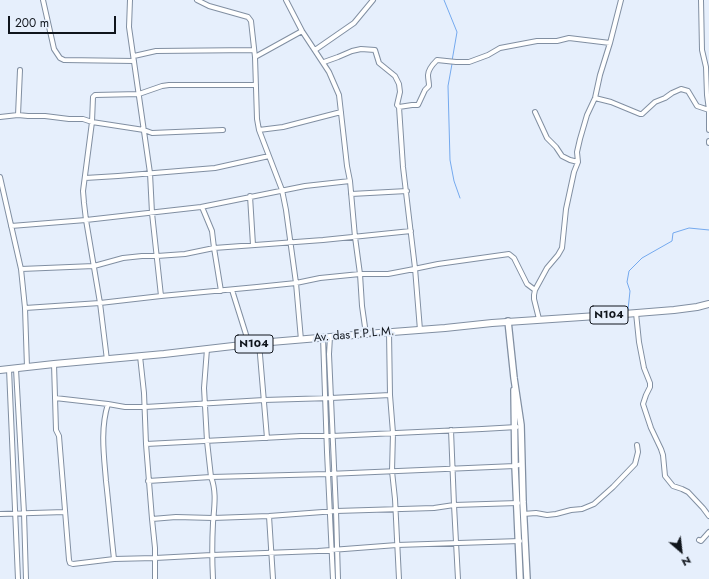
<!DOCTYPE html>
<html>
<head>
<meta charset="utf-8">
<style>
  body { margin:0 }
  #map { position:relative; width:709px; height:579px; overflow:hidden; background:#e6effc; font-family:Jost,sans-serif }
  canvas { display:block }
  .north { position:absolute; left:661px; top:531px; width:40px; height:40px; -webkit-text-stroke:3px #e6effc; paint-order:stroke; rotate:152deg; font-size:11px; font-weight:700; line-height:16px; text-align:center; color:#10151c }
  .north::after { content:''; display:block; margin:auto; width:14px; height:18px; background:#10151c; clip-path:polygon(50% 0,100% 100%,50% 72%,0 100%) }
  .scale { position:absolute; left:8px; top:16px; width:108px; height:18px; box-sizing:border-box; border:2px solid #10151c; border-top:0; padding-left:5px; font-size:12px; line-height:14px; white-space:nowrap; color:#10151c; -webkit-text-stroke:3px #e6effc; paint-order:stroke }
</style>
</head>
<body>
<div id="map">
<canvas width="709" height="579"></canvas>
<div class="north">N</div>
<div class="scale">200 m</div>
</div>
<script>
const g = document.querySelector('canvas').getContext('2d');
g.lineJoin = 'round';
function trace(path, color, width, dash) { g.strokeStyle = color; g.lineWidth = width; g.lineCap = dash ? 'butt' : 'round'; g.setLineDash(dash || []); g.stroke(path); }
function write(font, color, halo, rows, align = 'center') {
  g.font = font + ' Jost,sans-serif'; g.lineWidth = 4; g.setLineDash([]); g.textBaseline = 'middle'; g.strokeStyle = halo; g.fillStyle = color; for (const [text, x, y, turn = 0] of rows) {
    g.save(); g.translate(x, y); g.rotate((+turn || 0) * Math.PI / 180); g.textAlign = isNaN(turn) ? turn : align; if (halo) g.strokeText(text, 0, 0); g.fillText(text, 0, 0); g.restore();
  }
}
trace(new Path2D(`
  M444,0L457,32L452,61
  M452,64L448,86L450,160L454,181L460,198
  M628,310L630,291L627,282L629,271L642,258L672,241L673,233L689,228L709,230`), '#74a9ee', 1);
const street = new Path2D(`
  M43,0L54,49L60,58L64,60L134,61
  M130,0L129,27L150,173L152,213L161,296
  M197,0L209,6L248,17L251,21L255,57L257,119L259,130L282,190L286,210L296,283L301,340
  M286,0L302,31L329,72L339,95L347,166L350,181L355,237L360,274L362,306L366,334
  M701,0L702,50L706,67L707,95L709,110V130
  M315,50L354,23L373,0
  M134,56L156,51L254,50
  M255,57L302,31
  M324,62L338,57L352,51L361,49L375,50L379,63L395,76L399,84L400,92L397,105L399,107L403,167L415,268L420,330
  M595,98L611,102L640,114H642L655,102L665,98L672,93L681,89L688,91L697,106L709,110
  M399,107L412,105H418L425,90L429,86C429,82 428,79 428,75C428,70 434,63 437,60L456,62H469L488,55L500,48L537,41H557L569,38L610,43
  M535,112L547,138L556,147L562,156L570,160L578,162
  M18,115L20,70
  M0,117L18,115L28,116H45L69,119H83L92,122L144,130L152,133L223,130
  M259,130L283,127L341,112
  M709,141V143
  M0,177L21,269L25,308L27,367
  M85,178L118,176L215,168L269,156
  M351,194L407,191
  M250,196L253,245
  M202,207L212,231L214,248L221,291
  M11,226L86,220L201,207L305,186L350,181
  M21,269L94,266L123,258L142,256H157L185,254L214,248L323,240L411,231
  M232,290L249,344
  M25,308L100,303L161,296L257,287L296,283L320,278L360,274H388L409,270L438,264L509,254L514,258L527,284L535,290
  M636,313L639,342L644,368L650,383V387L646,395L643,404L651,428L661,449L663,455L665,476L673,486L682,489L688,492L703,508L709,516
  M539,319L534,299V295L535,290L547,268L558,255L562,248L566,209L574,172L578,162L577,152L580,139L587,115L595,98L600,75L610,43L621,0
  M389,332L390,395L393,433L392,471L395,499L399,579
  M323,337L327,452L333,579
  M330,337L329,354L336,511L338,579
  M259,343L267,438
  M207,349L204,388L207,441L211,477C217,492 214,508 213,523C212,542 212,560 213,579
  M140,356L144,393L146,444L152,519L155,548V579
  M107,360L100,303L86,220L84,203L83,191L92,122L93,97L95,95L139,94L162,86L169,85H256
  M54,364L56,430L59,436L69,560L70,563L73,564L114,559L155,558L212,555L318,551L397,545L520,541
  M9,369L18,579
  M16,369L24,513L26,579
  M55,398L108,404
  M451,430L454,505L458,579
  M146,444L301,436H332L482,429L517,427
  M148,481L211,477L328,474L515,466L522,464
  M0,514L65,512
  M523,514L536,513L547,515L556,514L571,510L582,509L594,504L613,487L635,464L638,452L637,445
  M269,516L273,579
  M152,519L176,517L213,518L269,516L336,511L434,508L454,505L518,503
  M699,540L701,541L709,532
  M114,559C111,533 109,507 106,481C104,456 100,429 108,404L125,407H145L264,400L331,398L390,395`);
const secondary = new Path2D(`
  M508,321L514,378L521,425L523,502L527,579
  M514,390L515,466L520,579`);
const primary = new Path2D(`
  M0,370L54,364L164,354L259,343L366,334L445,328L492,323L612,315L674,310L697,307L709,304`);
trace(street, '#818fa2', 6);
trace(secondary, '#818fa2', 8);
trace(primary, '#818fa2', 8);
trace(street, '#fff', 4);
trace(secondary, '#fff', 5.5);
trace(primary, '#fff', 6);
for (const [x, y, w] of [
  [609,315,38],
  [254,344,38]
]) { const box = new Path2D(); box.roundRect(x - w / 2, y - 9, w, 18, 3); g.fillStyle = '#e6effc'; g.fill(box); trace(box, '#10151c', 1); }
write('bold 11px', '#10151c', null, [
  ["N104",609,315],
  ["N104",254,344]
]);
write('12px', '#10151c', '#e6effc', [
  ["Av. das F.P.L.M.",354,335,-5]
]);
</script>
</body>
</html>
